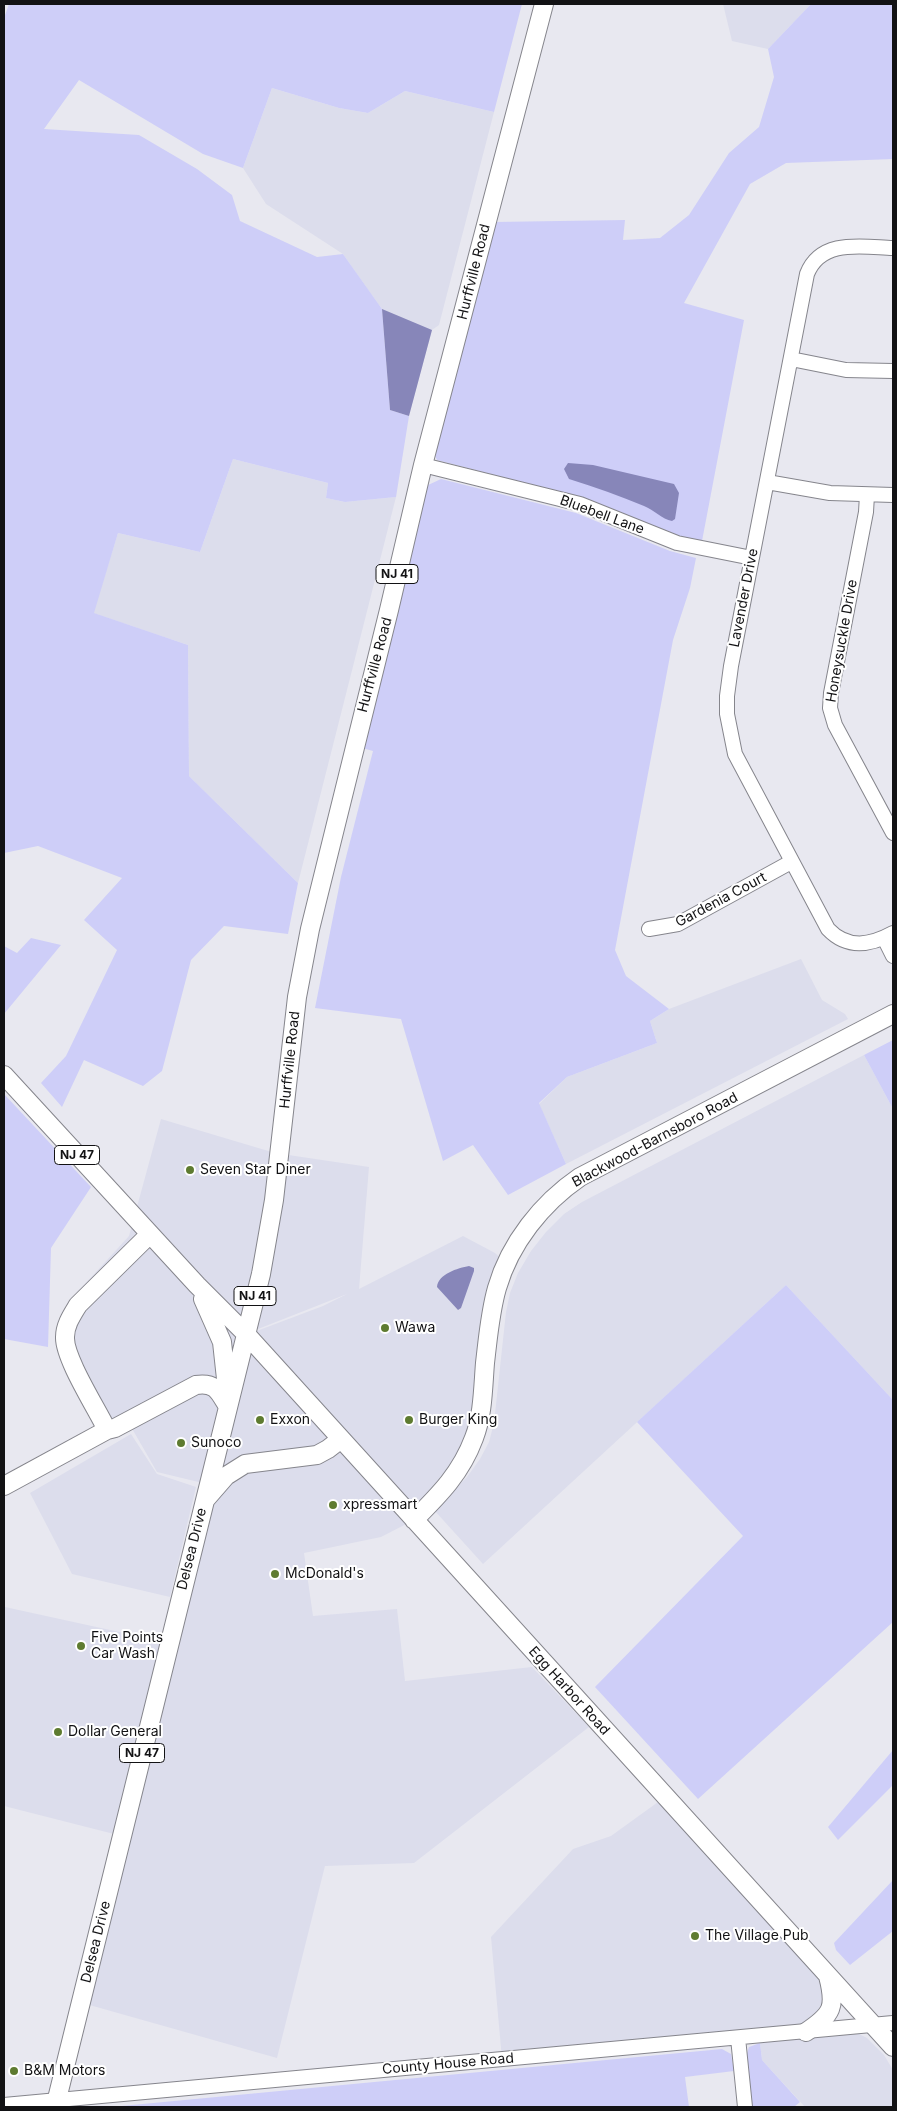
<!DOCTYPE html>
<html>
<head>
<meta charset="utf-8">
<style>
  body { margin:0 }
  #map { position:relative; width:897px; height:2111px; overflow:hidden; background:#e8e8f0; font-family:Inter,sans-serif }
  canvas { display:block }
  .frame { position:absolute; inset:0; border:5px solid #121214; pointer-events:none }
</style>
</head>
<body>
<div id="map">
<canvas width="897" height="2111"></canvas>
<div class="frame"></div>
</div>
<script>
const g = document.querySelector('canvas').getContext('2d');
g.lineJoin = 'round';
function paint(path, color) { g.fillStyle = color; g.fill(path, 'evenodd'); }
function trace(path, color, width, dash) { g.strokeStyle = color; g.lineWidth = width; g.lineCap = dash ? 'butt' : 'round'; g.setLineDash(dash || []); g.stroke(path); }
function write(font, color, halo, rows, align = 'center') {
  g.font = font + ' Inter,sans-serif'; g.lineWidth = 4; g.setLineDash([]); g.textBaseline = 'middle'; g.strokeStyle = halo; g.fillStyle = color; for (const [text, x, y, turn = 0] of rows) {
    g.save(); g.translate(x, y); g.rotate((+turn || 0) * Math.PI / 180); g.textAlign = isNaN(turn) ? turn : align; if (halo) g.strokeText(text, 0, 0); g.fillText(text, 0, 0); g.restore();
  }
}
paint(new Path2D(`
  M723,4H811L768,49L732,41Z
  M272,88L339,108L368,113L405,91L494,112L439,325L432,330L411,408L390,406L382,309L369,291L343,254L266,204L243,168Z
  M233,459L328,483L326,498L345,502L396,497L298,883L189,776L188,645L93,613L118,533L200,552Z
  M801,959L822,1000L845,1014L848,1019L566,1164L539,1104L567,1077L657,1043L650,1021L669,1009Z
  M864,1055L893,1109V1400L786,1285L483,1564L434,1510L467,1477L480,1459L489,1442L494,1423L506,1312L510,1293L518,1273L531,1251L546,1232L564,1214L582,1202Z
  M161,1119L275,1153L369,1167L359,1289L463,1236L495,1253L506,1263L475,1436L414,1520L381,1537L304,1553L313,1616L397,1609L405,1681L532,1667L589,1727L414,1863L325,1866L277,2058L86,2004L211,1485L157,1472L130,1425L101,1440L61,1361L59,1325L75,1295L129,1236ZM347,1294L323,1306L254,1332L253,1331Z
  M131,1434L157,1474L196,1487L170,1597L72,1574L30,1493Z
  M5,1607L165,1642L114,1834L4,1806V1614Z
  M665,1797L828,1975L833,1997L806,2032L502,2059L491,1937L573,1849L611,1836Z
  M857,2033L867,2038L884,2055L893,2070V2107H805L762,2060L760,2043Z`), '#dcddec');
paint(new Path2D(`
  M9,4H522L494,112L405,91L368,113L339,108L272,88L243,168L203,154L79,80L44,129L139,135L197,169L232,195L240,221L317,257L343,254L382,309L390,410L409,416L396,497L345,502L326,498L328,483L233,459L200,552L118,533L94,613L188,645L189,776L298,883L288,934L224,926L191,960L162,1071L143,1086L84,1060L62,1107L41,1083L66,1056L117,950L84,920L122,878L38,846L4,853V18Z
  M811,4H893V159L786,163L750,184L684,303L744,320L702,541L676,536L586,499L437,460L435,456L439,433L494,222L625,220L623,240L660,238L689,215L729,153L759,127L774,77L768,49Z
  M441,479L576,513L670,551L696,558L690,588L673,640L615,950L626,976L669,1009L650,1021L657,1043L567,1077L539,1103L566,1164L508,1195L473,1145L443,1161L401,1019L315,1008L341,877L373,751L362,748L426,486Z
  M31,938L61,945L4,1014V946L17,953Z
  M893,1040V1109L864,1055Z
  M4,1094L91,1187L51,1248L48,1347L4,1339Z
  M786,1285L893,1400V1622L698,1799L595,1687L743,1536L637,1422Z
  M893,1750V1785L838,1840L828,1827Z
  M893,1880V1931L850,1965L836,1950L834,1943Z
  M760,2043L762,2060L800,2102L794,2107H750L746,2056L749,2047Z
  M722,2049L731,2054L734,2071L685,2077L689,2107H111Z`), '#cecef8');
paint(new Path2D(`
  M382,309L432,330L409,416L390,410Z
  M568,463L593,465L674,484L679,493L675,519L672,521C662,519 654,510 644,506C620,496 595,487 569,479L564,469Z
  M469,1266L474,1268V1271L461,1308L458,1310L437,1287C438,1274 458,1268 469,1266Z`), '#8786b9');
const minor = new Path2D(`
  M893,248C863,247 821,238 807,274L731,666L727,696V714L735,754L828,929C848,950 871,945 893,933
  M791,359L846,370L893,371
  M423,465L580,504L677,543L752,558
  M767,482L830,493L893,495
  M867,495L866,512L831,693L830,708L835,725L893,833
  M649,929L678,924L791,862
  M884,938L893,956
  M738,2038L745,2107
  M4,2105L893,2023`);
const major = new Path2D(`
  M4,1075L197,1285L246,1334L893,2047
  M203,1299L222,1342L227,1388
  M107,1430C97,1409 64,1358 65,1337C65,1325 72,1315 78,1305L150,1234
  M4,1486L107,1430L115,1428L196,1385C216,1382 219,1392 228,1407
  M206,1499L226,1476L245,1464L317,1455L328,1449L341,1439
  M414,1520C440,1494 461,1473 474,1438C483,1415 483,1388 485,1363C488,1338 490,1312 497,1288C510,1243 542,1203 580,1177L893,1014
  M806,2032C833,2014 836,2007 828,1976
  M55,2107L261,1274L274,1200L297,997L310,929L389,610L423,465L544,4`);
trace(minor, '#85858c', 16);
trace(major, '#85858c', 20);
trace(minor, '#fff', 14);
trace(major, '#fff', 18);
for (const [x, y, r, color] of [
  [190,1170,5,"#5e7b30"],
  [385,1328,5,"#5e7b30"],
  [260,1420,5,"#5e7b30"],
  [409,1420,5,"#5e7b30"],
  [181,1443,5,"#5e7b30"],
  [333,1505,5,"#5e7b30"],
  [275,1574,5,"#5e7b30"],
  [81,1646,5,"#5e7b30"],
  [58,1732,5,"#5e7b30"],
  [695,1936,5,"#5e7b30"],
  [14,2071,5,"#5e7b30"]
]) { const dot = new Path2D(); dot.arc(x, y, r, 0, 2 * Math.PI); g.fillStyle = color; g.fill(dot); trace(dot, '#fff', 2); }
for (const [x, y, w] of [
  [397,574,42],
  [77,1155,45],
  [255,1296,42],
  [142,1753,45]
]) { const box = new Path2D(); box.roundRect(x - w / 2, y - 9.5, w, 19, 4); g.fillStyle = '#fff'; g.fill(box); trace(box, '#121214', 1); }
write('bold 12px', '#121214', null, [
  ["NJ 41",397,574],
  ["NJ 47",77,1155],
  ["NJ 41",255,1296],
  ["NJ 47",142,1753]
]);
write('14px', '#121214', '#fff', [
  ["Hurffville Road",474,272,-76],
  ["Bluebell Lane",602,515,20],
  ["Lavender Drive",744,598,-79],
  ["Honeysuckle Drive",842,641,-80],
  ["Hurffville Road",375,665,-75],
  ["Gardenia Court",721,900,-28],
  ["Hurffville Road",290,1060,-84],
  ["Blackwood-Barnsboro Road",655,1140,-28],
  ["Delsea Drive",192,1549,-76],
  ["Egg Harbor Road",569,1691,48],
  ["Delsea Drive",96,1942,-76],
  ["County House Road",448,2064,-5]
]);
write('14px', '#121214', '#fff', [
  ["Seven Star Diner",200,1170],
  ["Wawa",395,1328],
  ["Exxon",270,1420],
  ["Burger King",419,1420],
  ["Sunoco",191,1443],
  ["xpressmart",343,1505],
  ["McDonald's",285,1574],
  ["Five Points",91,1638],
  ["Car Wash",91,1654],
  ["Dollar General",68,1732],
  ["The Village Pub",705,1936],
  ["B&M Motors",24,2071]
], 'left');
</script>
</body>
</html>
